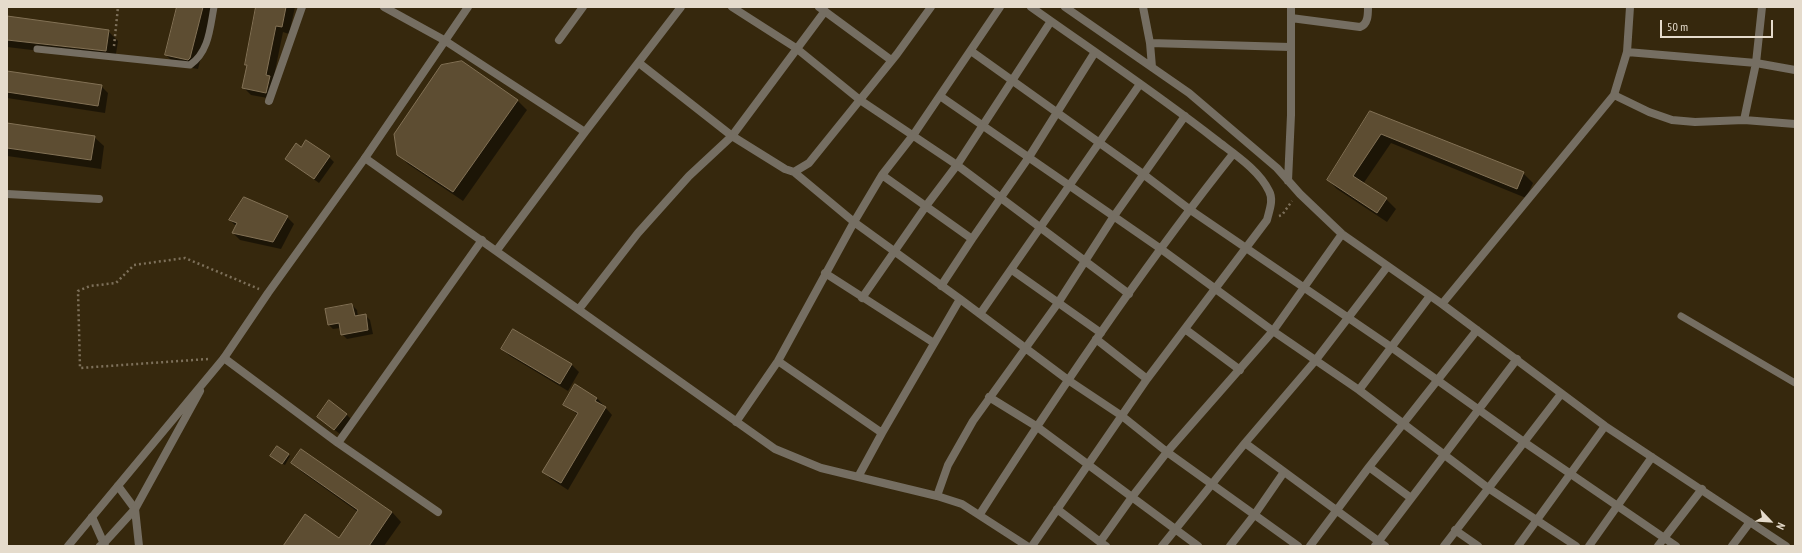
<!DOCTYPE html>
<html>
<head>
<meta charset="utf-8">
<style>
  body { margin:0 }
  #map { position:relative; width:1802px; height:553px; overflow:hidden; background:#36280d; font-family:"PT Sans Narrow",sans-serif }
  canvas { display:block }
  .frame { position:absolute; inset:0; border:8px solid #e5dbcc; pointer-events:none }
  .north { position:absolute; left:1750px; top:501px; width:40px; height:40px; -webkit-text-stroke:3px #36280d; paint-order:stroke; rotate:115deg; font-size:11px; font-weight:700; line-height:16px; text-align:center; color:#e5dbcc }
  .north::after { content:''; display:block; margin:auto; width:14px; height:18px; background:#e5dbcc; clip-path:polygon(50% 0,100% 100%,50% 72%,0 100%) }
  .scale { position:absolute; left:1660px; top:20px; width:113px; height:18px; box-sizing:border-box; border:2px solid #e5dbcc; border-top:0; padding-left:5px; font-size:12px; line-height:14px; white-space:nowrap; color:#e5dbcc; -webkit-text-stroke:3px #36280d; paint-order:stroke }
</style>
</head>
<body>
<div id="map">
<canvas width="1802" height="553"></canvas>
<div class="frame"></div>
<div class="north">N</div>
<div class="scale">50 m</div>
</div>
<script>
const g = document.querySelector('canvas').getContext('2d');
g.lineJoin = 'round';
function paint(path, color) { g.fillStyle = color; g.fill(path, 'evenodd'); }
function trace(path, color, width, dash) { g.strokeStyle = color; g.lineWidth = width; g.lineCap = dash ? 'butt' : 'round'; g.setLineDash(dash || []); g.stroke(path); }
paint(new Path2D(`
  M178,7H214L198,69L176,65L166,55Z
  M263,7H295L289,34L283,32L273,81V99L251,95L243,87L248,66L246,64Z
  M7,17L108,31L118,41L115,60L7,47Z
  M7,72L101,86L108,93L105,113L7,98Z
  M517,100L527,110L463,201L408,164L398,154Z
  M1371,112L1523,173L1533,183L1526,198L1391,143L1363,184L1386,199L1396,209L1387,222L1337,189L1328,180Z
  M7,124L94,137L104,146L101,169L7,156Z
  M301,148L329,157L334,162L319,183L286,159Z
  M287,217L294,224L281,249L240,240L233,233L236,226L230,220Z
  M352,305L357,310L358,317L365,315L370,320L373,334L347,339L342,334L341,328L333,329L328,324Z
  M513,330L572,365L579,372L568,391L510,356L502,349Z
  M576,386L597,398L612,415L568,490L551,479L544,472L578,415L565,404Z
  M346,414L351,419L340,434L323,421Z
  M288,454L290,456L285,465L273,458Z
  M293,463L392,512L401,522L384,546H285L340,539L358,512L302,472Z`), '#0007');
const building = new Path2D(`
  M177,7H203L190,58L188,60L165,55Z
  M256,7H286L282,27L276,26L266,75L270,76L266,93L242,88L247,65H245Z
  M7,16L109,30L106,51L7,40Z
  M462,61L518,100L453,192L397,155L394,134L441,65Z
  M7,71L102,85L98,106L7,92Z
  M1370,111L1524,172L1517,189L1381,134L1353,176L1387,198L1377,213L1327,180Z
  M7,123L95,136L91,160L7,148Z
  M306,140L330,156L314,179L285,159L296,143L301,147Z
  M244,197L288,216L273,242L232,233L237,223L229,220Z
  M352,304L355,316L366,314L368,330L341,335L339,323L328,325L325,309Z
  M513,329L572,364L560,384L501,349Z
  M575,384L597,398L595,401L606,407L561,483L542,472L578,413L563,405Z
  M329,400L347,414L334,430L317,417Z
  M277,446L289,454L282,464L270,456Z
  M301,449L392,512L369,546H283L305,514L339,538L358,510L291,463Z`);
paint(building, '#5d4d32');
trace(building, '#827155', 1);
trace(new Path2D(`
  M114,46L118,7
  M1279,216L1282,215L1292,201
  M208,359L80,368L78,291L90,286L116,283L134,265L185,258L259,289`), '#7d705a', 2.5, [2, 3]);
trace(new Path2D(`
  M37,49L190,65C209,52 210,28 214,7
  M1681,316L1795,383`), '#756e62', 7);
trace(new Path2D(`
  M384,7L444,40L585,132
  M732,7L796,48L860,100L957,165L1129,294
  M819,7L891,60
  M1031,7C1093,51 1156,93 1216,140C1234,154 1259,170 1269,191C1274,200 1269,211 1267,220L1147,379L1032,546
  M1065,7L1189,93L1277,168L1300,194L1342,234L1442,304L1605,426L1786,546
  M1143,7L1150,43L1152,67
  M1291,18L1360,27C1368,24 1368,15 1368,7
  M559,40L583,7
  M1150,43L1290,47
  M971,51L1143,174L1189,209L1391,347L1524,442L1676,546
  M1627,52L1756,63L1795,70
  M639,63L732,136L785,169L794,172L809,163L897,54L931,7
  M1614,95L1649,112L1672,120L1695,122L1744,120L1795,124
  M940,96L1161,249L1273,331L1359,390L1488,488L1576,546
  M269,101L302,7
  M1744,120L1756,63L1762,7
  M365,158L775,449L821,468L937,496L962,504L1027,546
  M794,172L854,222L882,175
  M1288,181L1291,115V7
  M7,194L99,199
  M972,239L882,175L914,134L1000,7
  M497,250L585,132L681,7
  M1012,270L1101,333
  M825,273L934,343
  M941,286L972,239L1029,157L1095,52
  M862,298L926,206L957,165L1051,21
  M1442,304L1614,95L1627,52L1630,7
  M579,309L638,233L689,176L732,136L825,11
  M980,314L1140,84
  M1185,329L1240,370
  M1096,339L1147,379
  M224,358L338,443L438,512
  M778,361L882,433L960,299
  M1359,390L1430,296
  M989,397L1036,426L1198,546
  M736,422L778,361L854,222L960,299L1068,380L1122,416L1167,452L1298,546
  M338,443L482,240
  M1245,443L1385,546
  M1369,467L1411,498
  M858,477L882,433
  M118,486L135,509L139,546
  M937,496L948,465L973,421L1058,303L1114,216L1185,116
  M1057,509L1100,542
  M980,514C1059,391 1142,268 1233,154
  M92,517L105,546
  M1455,530L1478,546
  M1106,546L1100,542L1132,497L1167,452L1273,331L1342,234
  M1162,546L1245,443L1315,361L1387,267
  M1230,546L1255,514L1284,472
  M1310,546L1369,467L1477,330
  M1375,546L1517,359
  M1444,546L1561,394
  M1518,546L1605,426
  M1589,546L1652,457
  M1658,546L1702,489
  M1732,546L1750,522`), '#756e62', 8);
trace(new Path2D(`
  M68,546L224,358L268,293L365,158L468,7
  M100,546L104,543L135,509L200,391`), '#756e62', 8);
</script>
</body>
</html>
